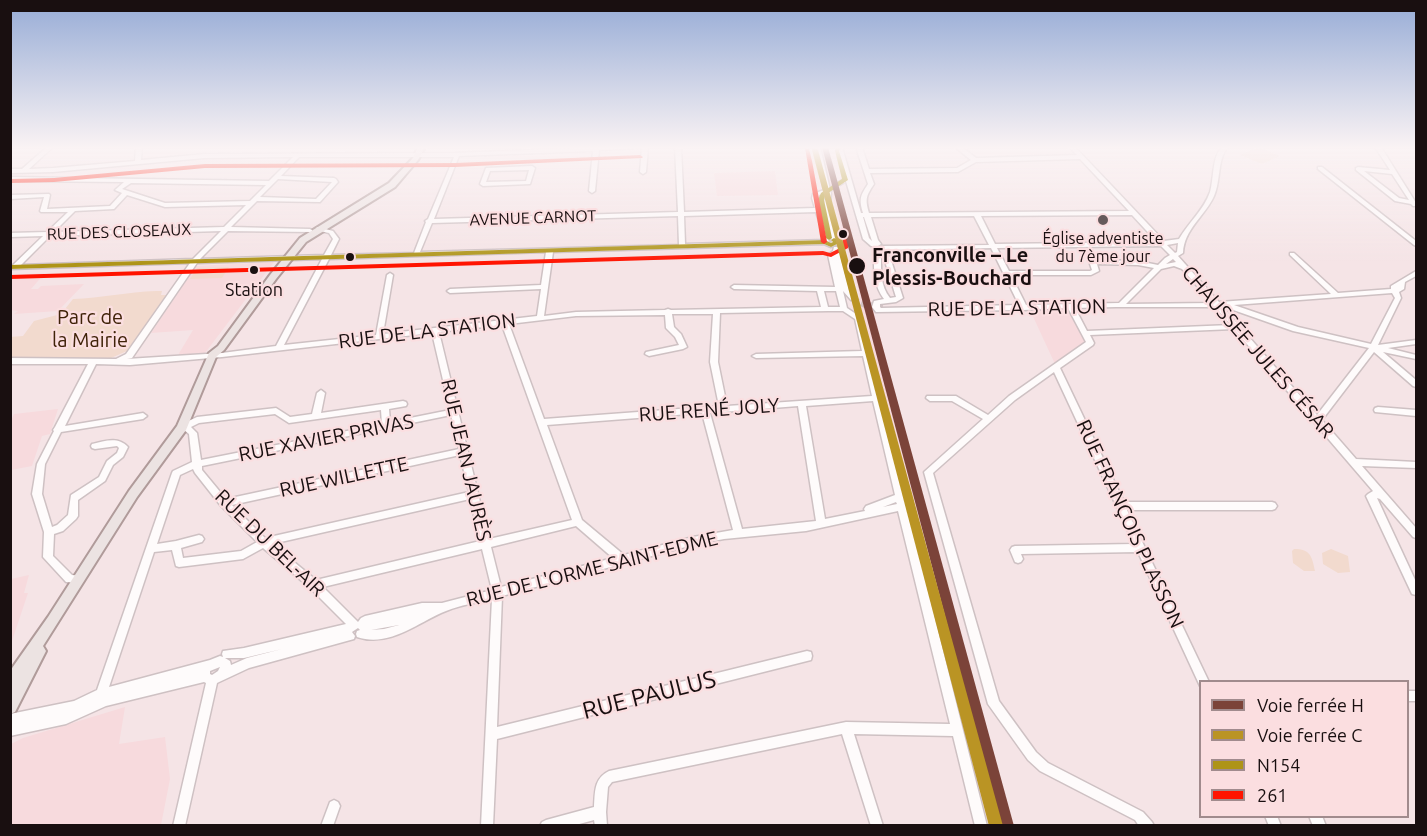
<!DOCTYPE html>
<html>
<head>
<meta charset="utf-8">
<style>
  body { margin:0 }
  #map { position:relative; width:1427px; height:836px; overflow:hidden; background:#f5e4e6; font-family:Ubuntu,sans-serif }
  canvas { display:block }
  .frame { position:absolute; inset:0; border:12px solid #190f10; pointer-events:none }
  .legend { position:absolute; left:1199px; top:680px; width:210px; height:138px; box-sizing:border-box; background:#fbdee0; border:2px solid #a18b8d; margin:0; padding:8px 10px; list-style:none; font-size:18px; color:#190f10 }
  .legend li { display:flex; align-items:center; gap:12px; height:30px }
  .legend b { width:30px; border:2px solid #a18b8d }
</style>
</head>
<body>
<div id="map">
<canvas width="1427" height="836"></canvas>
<div class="frame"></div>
<ul class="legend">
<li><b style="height:8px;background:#7b4339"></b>Voie ferrée H</li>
<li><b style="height:8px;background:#ba9424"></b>Voie ferrée C</li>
<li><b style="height:8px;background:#ae9418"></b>N154</li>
<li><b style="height:8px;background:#ff1300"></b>261</li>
</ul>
</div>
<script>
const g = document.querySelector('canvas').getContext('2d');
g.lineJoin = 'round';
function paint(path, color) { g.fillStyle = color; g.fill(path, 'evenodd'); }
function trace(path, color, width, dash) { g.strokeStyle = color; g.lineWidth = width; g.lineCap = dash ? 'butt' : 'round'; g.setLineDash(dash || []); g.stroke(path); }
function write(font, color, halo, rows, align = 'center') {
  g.font = font + ' Ubuntu,sans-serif'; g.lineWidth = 4.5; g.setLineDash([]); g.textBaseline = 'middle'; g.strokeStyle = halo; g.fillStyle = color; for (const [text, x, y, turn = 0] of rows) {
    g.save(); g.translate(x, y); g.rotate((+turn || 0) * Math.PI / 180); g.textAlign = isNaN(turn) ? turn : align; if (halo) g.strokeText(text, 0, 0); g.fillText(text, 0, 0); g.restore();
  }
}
paint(new Path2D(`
  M819,147H827L866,293H869L910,452L1013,825H992L862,314L859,292Z
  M775,171L778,195L717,196L714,173Z
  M274,262L205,353L178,355L193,330L151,333L196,266Z
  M45,273L31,289H38L41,286L84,284L58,311L14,314L18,311L11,310V275Z
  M1068,309L1087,342L1055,364L1030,310Z
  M58,409L50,434L42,436L32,466L11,470V421L14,414Z
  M29,575L24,593H28L11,644V579Z
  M125,707L119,744L165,737L170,779L161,825H11V744L23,738Z`), '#f7dadd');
paint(new Path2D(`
  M1259,147L1280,156L1262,164L1239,155Z
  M229,267L222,278L190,279L197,268Z
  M156,291H162L161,295H167L127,351L111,358L11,359L10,337L23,336L34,321L61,314L73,299C101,298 128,292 156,291Z
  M1294,549C1311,549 1312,557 1315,571H1304L1293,563L1292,551Z
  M1331,549L1348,556L1350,572L1338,573L1323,564L1322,553Z`), '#f2dace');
trace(new Path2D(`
  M823,194L845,180
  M853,299L865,305L883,306`), '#d4c4c6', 6, [6, 3]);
const minor = new Path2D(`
  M47,147H53L29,169L53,168L135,161L136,147H142L141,160L204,154L455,153L599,147H648L646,172L643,174L640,172L642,148L599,150L595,191L592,193L589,191L593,151L459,156L434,219L678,212L675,147H681L684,212L815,208L812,198L813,194L824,190L814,147H820L831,194L830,205L837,240L839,243L831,247L824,244L553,252L544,316L576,312L665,310L668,309L671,310L821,307L817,291L734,289L731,287L734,285L835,287L828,255L833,251L834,247H838L849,290L856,299L855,300H851L843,291L847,308L862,318L907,507L987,826H975L953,736L854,734L883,826H871L842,734L612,782L608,787L606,812L607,826H595L594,820L572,826H540L542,822L546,820L594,807C595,792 594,778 609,771L846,722L950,724L898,511L806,531L724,539L693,545L502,596L497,727L807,651L811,652L812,656L811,660L807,661L497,739L493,826H481L492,599C477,603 460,605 446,611C418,622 390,648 357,637L356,634L357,631L360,630L358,628L352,632L355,636L354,639L249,668L217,683L185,826H173L206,683L204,682L106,706L66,724L10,736V714L74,701L97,690L172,473L173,471L192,462L189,434L184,430L180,429L179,427L180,425L197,417L276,408L290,417L312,414L317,393L321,390L325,393L321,413L403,401L406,402L407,404L406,406L389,409L390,422L450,410L432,333L222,357L130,365L96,364L65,426L143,413L147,416L143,419L61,432L45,464L42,494L52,527L57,525L68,515L71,495L99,477L107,461L117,453L119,448L117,446L95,449L92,448L91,446L92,444C105,441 118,436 128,447L123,457L113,465L105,481L78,500V516L76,519L63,531L54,534L53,556L72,575L82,576L83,579L82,582L78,583L66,582L43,557L44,532L32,494L37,464L54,431L53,430L55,427L88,364H10V358L116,359L126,354L190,263L10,269V265H13L43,236L10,237V233L47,232L68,212H41L40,211L44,197L10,199V195L49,194L50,195L47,209L110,206L122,193L115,190L124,182L10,181V177L269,181L293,157L204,158L53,172L10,173V169H22ZM299,157H454L428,219L425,221L426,222L414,253L331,255L339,239L333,231L318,227L316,228V230L329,233L333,239L324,255L200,259L228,231L312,232V230L310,229L231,227L257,201L320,202L338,182L336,179L334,178L281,176ZM278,179L332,182L316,199L260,197ZM131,183L266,185L250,201L165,203L122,189ZM825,193L824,205L832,242L831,243L828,241L830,239L818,198L819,195ZM127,195L165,207L246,205L224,227L54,232L75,211L114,209ZM816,212L825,240L685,244L684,216ZM678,216L679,245L420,252L432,223ZM221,231L193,259L21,265L50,236ZM546,252L541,285L450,289L447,291L450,293L541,289L537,316L383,334L393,275L390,273L387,275L376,335L284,345L329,259ZM322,259L276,346L222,353L127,359L132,358L197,263ZM824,291H836L840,307H828ZM828,311H843L855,319L862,351L756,354L752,356L756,358L863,356L872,396L727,406L718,362L720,313ZM672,314H713L710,362L719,406L544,419L509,324L576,316L665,315L666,328L675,337L679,345L646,352L645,354L649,356L683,349L687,347L681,334L674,327ZM502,325L572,520L489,539L439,332ZM873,401L895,495L866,506L864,509L865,511L825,519L806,406ZM798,406L816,521L742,529L710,413ZM381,410L382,424L201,460L197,433L191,427L199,423L275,414L289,423ZM702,413L733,530L693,537L624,555L582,520L547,425ZM451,415L459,449L226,499L202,470V466ZM460,455L469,492L265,538L232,505ZM193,469L195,473L221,506L257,542L241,551L183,558L181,548L202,542L204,539L202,536L199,535L176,541L157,544L180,475ZM470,499L480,541L316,580L272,544ZM896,502L897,504L883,507ZM576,526L613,558L501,587L491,547ZM263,548L310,588L346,624L244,648L223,651L222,654L223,657L220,656L210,660L109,687L154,552L172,550L176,566L179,567L243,559ZM482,549L492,590L442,603H422L365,616L361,618L358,622L323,587ZM399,625L384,629L371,630ZM282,649L247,658L231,665L230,661L225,658H244ZM220,667L218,671L212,675L210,674V671Z
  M836,147H842L861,213H863C859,199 860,196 868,184L856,147H862L869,169L957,168L971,160L955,147H962L976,158L1077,155L1069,147H1075L1164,241L1179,239C1188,223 1204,210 1210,192C1214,179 1212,156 1222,147H1228C1217,159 1221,181 1214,196C1205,216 1184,229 1183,253L1178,256L1219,302L1331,294L1290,255V253H1294L1338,293L1391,289V286L1416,271V276L1405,282L1404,289L1399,292L1401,298L1378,345L1416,340V344L1388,348L1416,355V359L1383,352L1416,380V387L1413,386L1374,352L1322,420L1356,459L1416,462V468L1362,466L1416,528V538L1413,537L1380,499L1377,498L1416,582V595L1412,594L1366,496L1368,494L1373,491L1234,329L1090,335L1094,343L1093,345L1060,368L1124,502H1272L1275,503L1277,506L1275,509L1272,510H1127L1209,682H1200V686L1138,552L1021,554L1023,559L1021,562L1018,563L1015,562L1010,550L1012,547L1015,546L1134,544L1054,372L1015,400L933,473L999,701L1036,752L1048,763L1143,812L1152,822L1154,826H1139L1135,820L1040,771L1028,760L988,704L924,472L983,419L952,401H930L926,398L927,396H956L988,415L1009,396L1086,342L1068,308L1024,310L876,312L872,307L874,301L884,299C873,285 873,264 875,248L881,246L989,245L974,216L871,217L878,240L881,244L878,246H871L863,239ZM1080,159L1129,211L869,213C865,199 866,196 874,184L870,173L958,172L976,162ZM1132,215L1157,242L995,244L981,216ZM863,217H864L872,241L869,238ZM1178,243L1177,252L1175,253L1167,245ZM1161,246L1170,255L1165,258L1158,265L1138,261L1096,260L1090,264L1092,270L1090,271H1009L997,248ZM991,248L1019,305L881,308L880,307V304L896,302L903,298L890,257L884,250ZM881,254L884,258L896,297L890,298C880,286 881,270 881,254ZM1173,259L1176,262L1166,264ZM1097,264L1138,265L1154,268L1119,303L1026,305L1011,275H1091L1099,271ZM1174,266L1182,269L1212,303L1126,304L1161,269ZM1392,293L1395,298L1371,344L1298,327L1234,305ZM1222,306L1293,331L1369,348L1317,415ZM1116,307H1215L1231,325L1087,331L1075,308Z
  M1375,147H1381L1416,203V206H1413L1411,204L1395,201L1356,170V168L1358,167L1390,170ZM1364,171L1392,174L1409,200L1399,198Z
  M532,166L535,168L530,184L483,186L480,184L486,168ZM529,170L526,181L486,182L490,171Z
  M1318,167H1322L1416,241V246L1414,245L1318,169Z
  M1378,407L1416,410V416L1375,412L1374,410L1375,408Z
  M1408,691H1416V701H1408Z
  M334,800L338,802L340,806L333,826H321L330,802Z
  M1265,816H1277L1281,826H1269Z
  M1309,816H1322L1326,826H1313Z`);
const major = new Path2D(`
  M418,147H425L418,160L395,187L306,242L276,279L224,350L216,357L186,430L137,497L43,646L46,651L44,655L15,712L10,714V671L48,617L129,491L177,426L209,353L218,346L270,275L300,238L389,183L413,158Z`);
trace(minor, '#cec1c3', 3);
trace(major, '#b09b9a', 4);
paint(minor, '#fefbfb');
paint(major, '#ece3e2');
paint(new Path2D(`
  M836,147H841L839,151L848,180L825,195L824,200L832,238L829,240L826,238L818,200L821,193L842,179L835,151Z
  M834,238L836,239L839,243L831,247L824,244L10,269V265L825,240L831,243L833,242L831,240Z`), '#ae9418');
paint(new Path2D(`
  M805,148L809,149L812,161L827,242L824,244L821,242L819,230Z
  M640,155L643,157L642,158L455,167L205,168L54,182L10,183V179L54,178L205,164L455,163Z
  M843,232C849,235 849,242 848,248L831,257L823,255L10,279V275L823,251L830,253L842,247L843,241L840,234Z`), '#ff1300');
paint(new Path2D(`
  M822,147H828L1014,826H1000Z`), '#7b4339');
paint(new Path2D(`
  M815,148L818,150L1003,826H989L812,150Z`), '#ba9424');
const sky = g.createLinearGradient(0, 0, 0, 264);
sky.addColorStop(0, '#97acd6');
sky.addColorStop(0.56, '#faf3f4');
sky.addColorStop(1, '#faf3f400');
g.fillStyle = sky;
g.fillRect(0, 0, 1427, 264);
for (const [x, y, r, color] of [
  [1103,220,6,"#665a5b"],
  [843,234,5,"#190f10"],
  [350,257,5,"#190f10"],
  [857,266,9,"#190f10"],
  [254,270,5,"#190f10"]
]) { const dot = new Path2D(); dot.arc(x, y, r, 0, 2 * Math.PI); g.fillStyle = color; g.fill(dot); trace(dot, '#fbdee0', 2); }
write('16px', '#190f10', '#fbdee0', [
  ["AVENUE CARNOT",533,218,-2],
  ["RUE DES CLOSEAUX",119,232,-2]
]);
write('16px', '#190f10', '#fbdee0', [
  ["Église adventiste",1103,239],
  ["du 7ème jour",1103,257]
]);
write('18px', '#190f10', '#fbdee0', [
  ["Station",254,290]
]);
write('bold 20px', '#190f10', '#fbdee0', [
  ["Franconville – Le",872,255],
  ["Plessis-Bouchard",872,278]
], 'left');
write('20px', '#190f10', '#fbdee0', [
  ["RUE DE LA STATION",1017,308,-1],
  ["RUE DE LA STATION",427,331,-7],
  ["CHAUSSÉE JULES CÉSAR",1258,352,49],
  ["RUE RENÉ JOLY",709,410,-4],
  ["RUE XAVIER PRIVAS",326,438,-11],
  ["RUE JEAN JAURÈS",466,460,77],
  ["RUE WILLETTE",344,477,-12],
  ["RUE FRANÇOIS PLASSON",1130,524,65],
  ["RUE DU BEL-AIR",270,543,44],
  ["RUE DE L'ORME SAINT-EDME",592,569,-14]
]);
write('20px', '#3f2208', '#fbdee0', [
  ["Parc de",90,317],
  ["la Mairie",90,340]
]);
write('24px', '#190f10', '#fbdee0', [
  ["RUE PAULUS",649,695,-14]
]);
</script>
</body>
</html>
